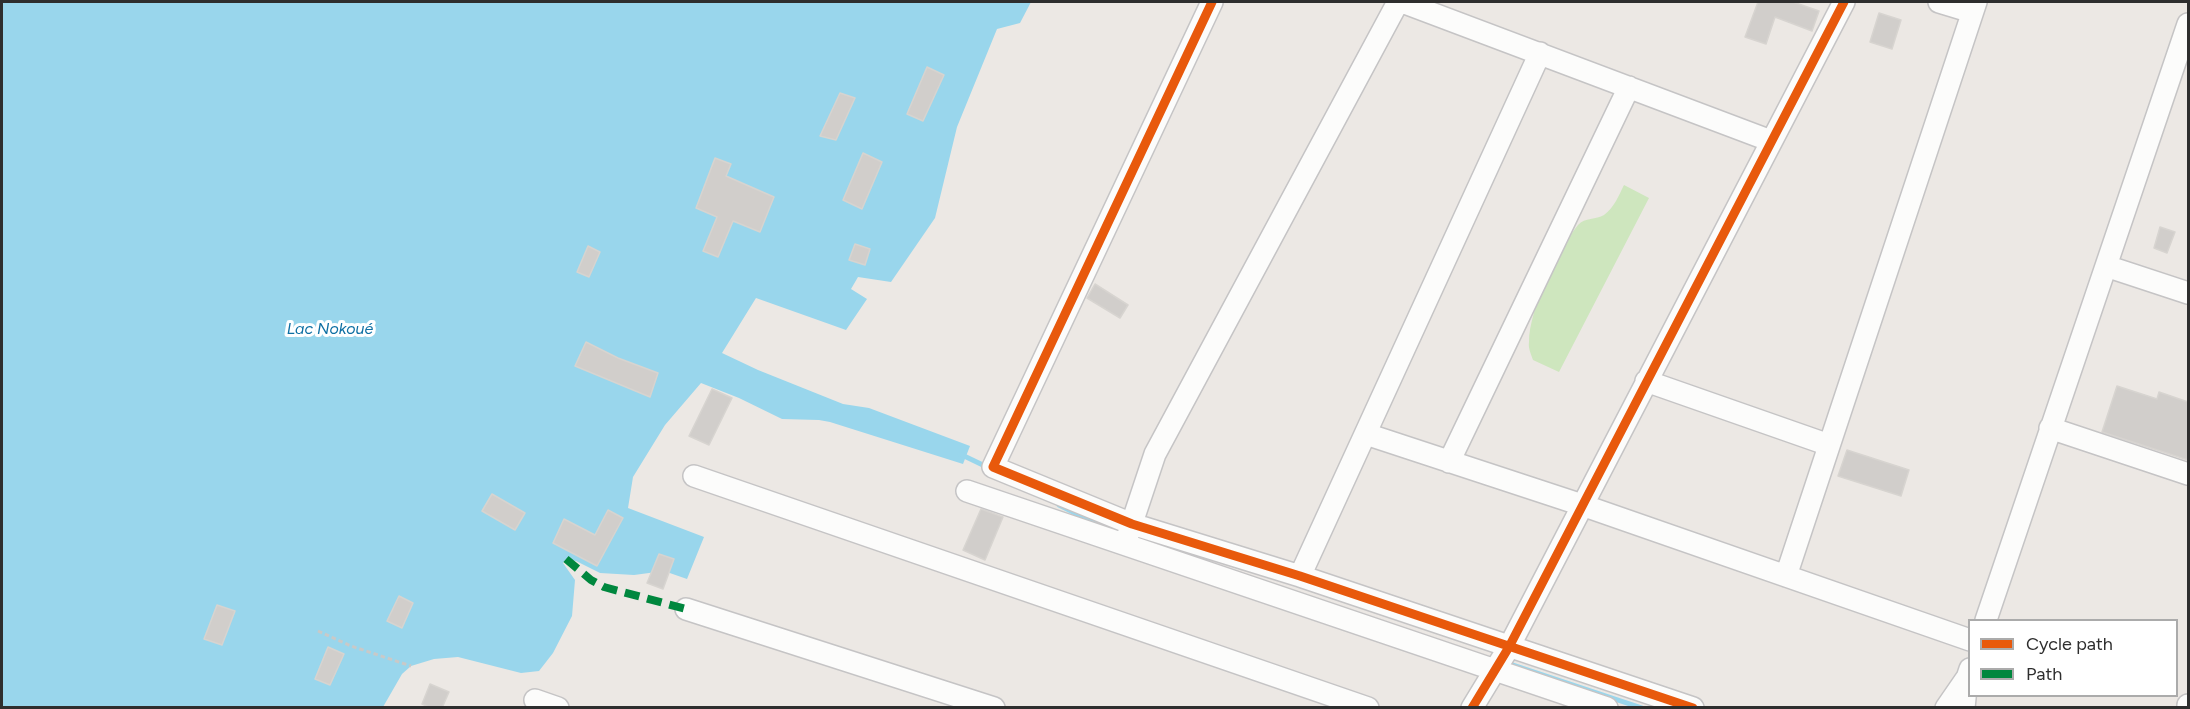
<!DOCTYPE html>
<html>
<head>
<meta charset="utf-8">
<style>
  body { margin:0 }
  #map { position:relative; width:2190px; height:709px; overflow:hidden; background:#ece8e4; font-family:Figtree,sans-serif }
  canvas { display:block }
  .frame { position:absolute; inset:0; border:3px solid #2e2e2e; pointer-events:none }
  .legend { position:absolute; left:1968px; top:619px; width:210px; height:78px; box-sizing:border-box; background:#fff; border:2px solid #ababab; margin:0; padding:8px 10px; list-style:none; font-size:18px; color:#2e2e2e }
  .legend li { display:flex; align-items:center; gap:12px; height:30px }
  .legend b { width:30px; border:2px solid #ababab }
</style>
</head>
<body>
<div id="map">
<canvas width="2190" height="709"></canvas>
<div class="frame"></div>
<ul class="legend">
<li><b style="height:8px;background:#e8590c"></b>Cycle path</li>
<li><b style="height:8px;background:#00873e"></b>Path</li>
</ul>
</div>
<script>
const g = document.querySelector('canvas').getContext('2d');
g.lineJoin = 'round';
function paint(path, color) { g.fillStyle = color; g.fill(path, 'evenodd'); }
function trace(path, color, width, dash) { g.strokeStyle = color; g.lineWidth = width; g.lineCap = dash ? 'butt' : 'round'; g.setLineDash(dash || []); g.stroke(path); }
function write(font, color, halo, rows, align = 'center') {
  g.font = font + ' Figtree,sans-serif'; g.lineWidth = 6; g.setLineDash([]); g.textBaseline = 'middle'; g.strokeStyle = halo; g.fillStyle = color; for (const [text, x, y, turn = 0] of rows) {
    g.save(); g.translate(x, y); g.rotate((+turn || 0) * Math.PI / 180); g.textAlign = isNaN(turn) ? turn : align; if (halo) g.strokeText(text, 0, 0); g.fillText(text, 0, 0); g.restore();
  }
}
paint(new Path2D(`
  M1624,185L1649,198L1559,372L1533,360C1531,354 1528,348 1529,342C1529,310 1558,249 1578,225C1585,217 1596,220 1604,215C1614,208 1619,195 1624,185Z`), '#cee6be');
paint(new Path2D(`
  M2,2H1031L1020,23L997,29L957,127L935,218L891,282L858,277L851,289L867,299L846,330L756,298L722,353L758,370L843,404L869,408L970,446L963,464L830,422L819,420L782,419L739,398L701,383L665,425L633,477L628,508L704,537L687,579L664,571L634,575L600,573L576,561L566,559L563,563L575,580L572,616L553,653L539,671L521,673L458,657L434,659L411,666L402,674L383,707H2Z`), '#99d6ec');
trace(new Path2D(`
  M960,454L987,467
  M1059,505L1099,525
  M1507,663L1642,708`), '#99d6ec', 5);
const building = new Path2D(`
  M1758,2H1793L1819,11L1812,31L1775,17L1766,44L1745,37Z
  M1879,13L1901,20L1892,49L1870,42Z
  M927,67L944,75L923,121L907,114Z
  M840,93L855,98L836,140L820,136Z
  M863,153L882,162L862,209L843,200Z
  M715,158L731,164L726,176L774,197L760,232L733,221L718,257L703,251L717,217L696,208Z
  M2160,227L2175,232L2167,253L2154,248Z
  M855,244L870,249L865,265L849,260Z
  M588,246L600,252L589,277L577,272Z
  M1095,284L1128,305L1120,318L1087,298Z
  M586,342L618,358L658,373L650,397L575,366Z
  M2117,386L2157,399L2159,392L2188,402V460L2102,432Z
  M712,389L732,398L709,445L689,436Z
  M1847,450L1909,470L1901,496L1838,476Z
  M492,494L525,513L515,530L482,511Z
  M981,509L1003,517L985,560L963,550Z
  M608,510L623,518L597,566L553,543L564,519L595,535Z
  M659,554L674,559L663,589L647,583Z
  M399,596L413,603L402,628L387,621Z
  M217,605L235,611L222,645L204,639Z
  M328,647L344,654L330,685L315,679Z
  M430,684L449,692L442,708H431L422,704Z`);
paint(building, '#d1cecb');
trace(building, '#d7d4d0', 1.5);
const minor = new Path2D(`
  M1212,2L993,467L1132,524L1300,576L1693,708
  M1402,2L1771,141
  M1939,2L1972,12
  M2106,266L2188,293
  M1646,381L1829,445
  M2050,428L2188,474
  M1366,434L1582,505L1970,640
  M1449,462L1629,87
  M694,476L1368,708
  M967,491L1607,708
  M1128,535L1155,454L1398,2
  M1300,576L1540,53
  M1786,576L1976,2
  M686,609L994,708
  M1986,620L2188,24
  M535,700L558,708
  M1472,708L1509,647L1844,2
  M1946,708L1966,679
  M1964,708L1967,678L1970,669
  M2188,708V705`);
trace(minor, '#c5c4c5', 24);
trace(new Path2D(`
  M318,631L351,646L411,666`), '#c9c9c8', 3, [4.5, 3]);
trace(minor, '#fcfcfb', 21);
trace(new Path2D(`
  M566,559L591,580L604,587L686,609`), '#00873e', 8, [15, 8]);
trace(new Path2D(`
  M1212,2L993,467L1132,524L1300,576L1693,708
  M1472,708L1509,647L1844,2`), '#e8590c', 9);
write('italic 16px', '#0d6fa3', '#fff', [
  ["Lac Nokoué",330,329]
]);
</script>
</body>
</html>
